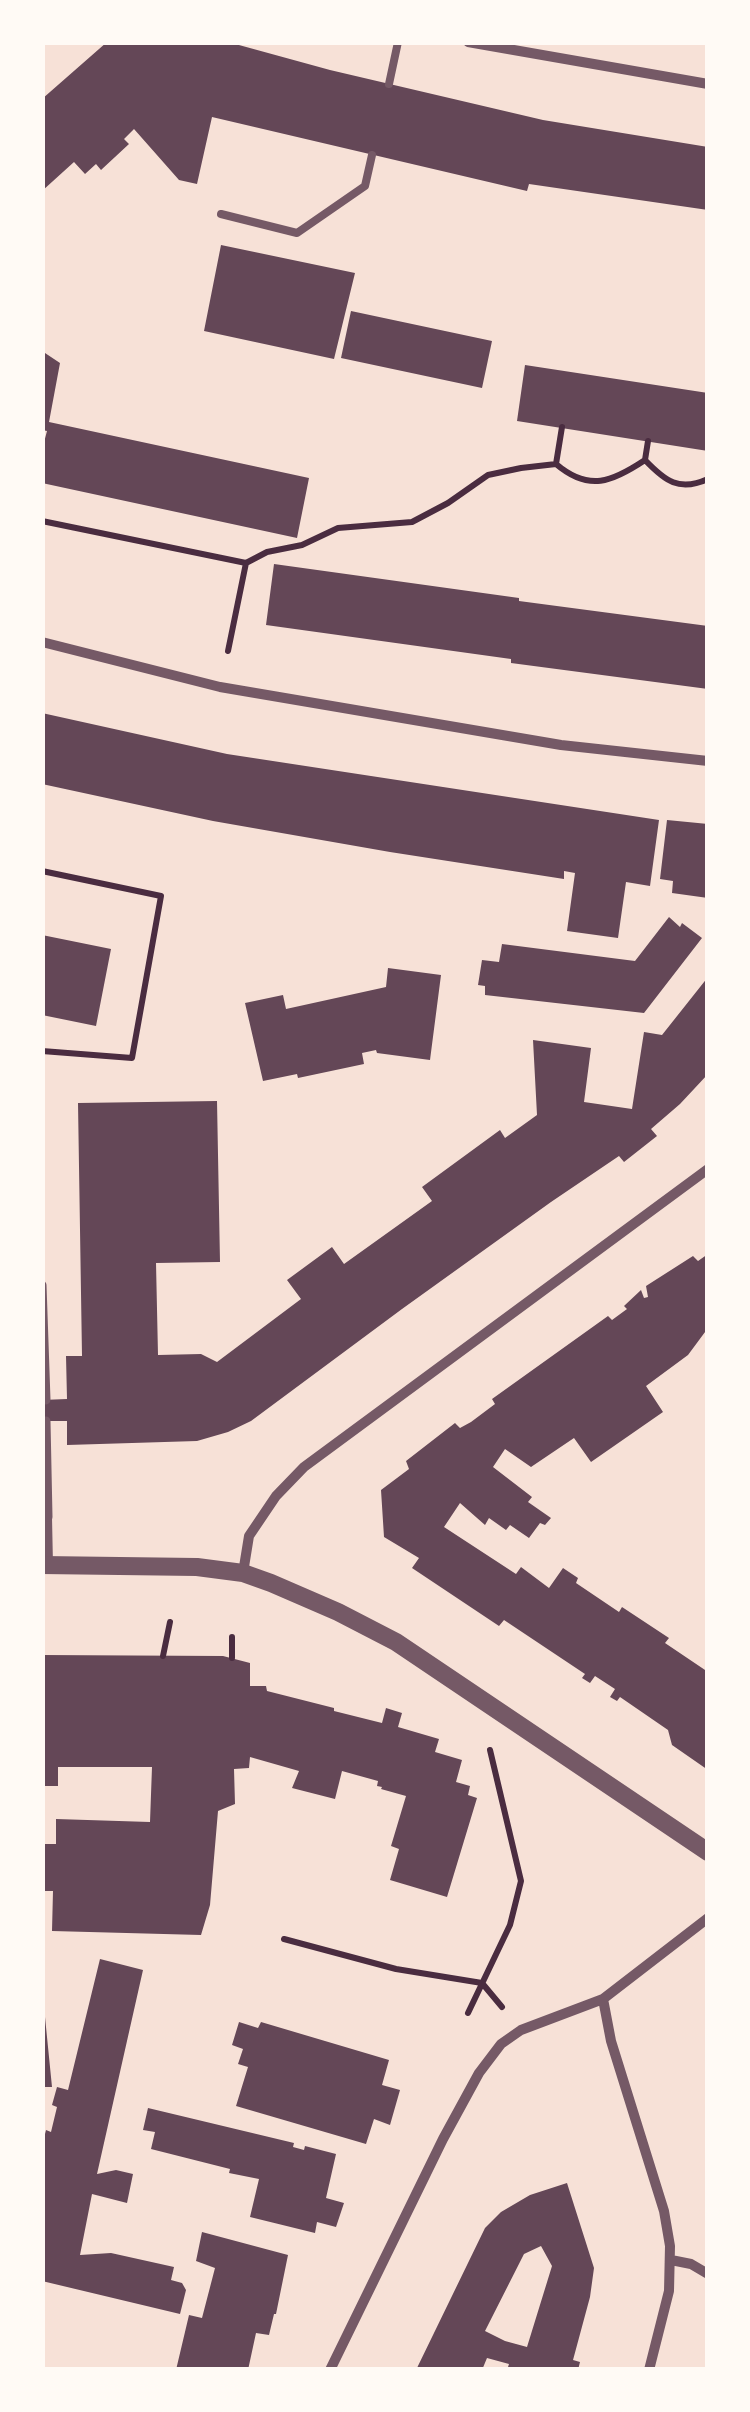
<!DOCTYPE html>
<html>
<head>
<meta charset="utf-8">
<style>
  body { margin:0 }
  #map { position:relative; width:750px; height:2412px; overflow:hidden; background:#f7e1d7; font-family:Literata,serif }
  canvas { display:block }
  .frame { position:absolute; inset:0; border:45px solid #fffaf5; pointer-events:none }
</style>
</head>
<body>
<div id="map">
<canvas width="750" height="2412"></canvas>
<div class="frame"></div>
</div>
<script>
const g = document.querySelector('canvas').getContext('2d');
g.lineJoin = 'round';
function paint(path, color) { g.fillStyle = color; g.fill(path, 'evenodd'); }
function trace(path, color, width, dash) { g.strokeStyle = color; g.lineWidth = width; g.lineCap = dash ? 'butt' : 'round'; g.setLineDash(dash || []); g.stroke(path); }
paint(new Path2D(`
  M107,42H228L330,70L543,120L708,147V210L529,184L527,191L212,117L197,184L179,180L134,129L124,139L129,144L101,170L96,164L85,174L74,162L42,191V99Z
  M221,245L355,273L334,359L204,331Z
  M351,311L492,341L482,388L341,358Z
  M45,353L60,363L49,422L309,478L297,538L42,483V450L47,431L42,430V356Z
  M525,365L708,393V451L517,421Z
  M274,564L519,598V601L708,626V689L511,663V659L266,625Z
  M42,713L227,754L659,820L650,886L626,882L618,938L567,931L575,873L564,871V879L390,852L213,821L42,784Z
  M667,820L708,824V898L672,893L673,881L660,879Z
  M669,917L680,927L682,923L702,938L644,1013L485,995V986L478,985L482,960L499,962L502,944L635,961Z
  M42,935L111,949L96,1026L42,1015Z
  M388,968L441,975L430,1060L377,1053L376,1050L362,1053L364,1064L298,1078L297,1074L263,1081L245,1003L283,995L286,1009L386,987Z
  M708,977V1074L680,1104L651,1129L657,1136L624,1162L619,1156L551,1202L402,1309L251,1421L228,1432L197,1441L67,1445V1421H42V1400L67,1399L66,1356H82L78,1103L217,1101L220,1262L156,1263L158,1355L201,1354L217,1362L301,1299L287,1280L332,1247L344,1264L432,1201L422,1187L500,1130L505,1138L537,1115L533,1040L591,1048L584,1102L632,1109L644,1032L662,1035Z
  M708,1254V1328L688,1355L646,1386L663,1412L591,1462L574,1438L531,1467L505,1449L493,1467L532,1497L528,1502L551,1518L545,1525L540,1523L529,1538L510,1525L506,1530L489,1518L485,1525L460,1503L444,1527L516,1574L521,1567L549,1588L563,1568L578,1578L576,1583L619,1612L622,1607L669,1638L665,1643L708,1672V1770L672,1745L668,1730L620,1697L617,1701L610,1697L615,1689L595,1676L590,1683L582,1678L585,1674L504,1620L499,1626L412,1568L419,1558L384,1537L381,1490L409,1469L406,1461L455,1423L460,1428L471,1422L495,1404L492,1399L499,1394L608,1316L612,1320L627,1309L624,1306L641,1290L644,1298L648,1297L646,1286L693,1256L698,1261Z
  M42,1655L223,1656L250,1663V1686H266L267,1691L334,1708V1711L382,1723L386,1708L402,1713L398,1727L439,1739L435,1752L462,1760L456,1782L470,1786L468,1795L477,1798L447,1897L390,1880L399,1849L391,1846L406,1796L381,1789L382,1787L377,1786L378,1781L342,1771L335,1799L292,1788L299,1771L250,1757L249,1768L234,1769L235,1804L218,1811L210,1905L201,1935L52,1931L53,1891H42V1844H56V1819L150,1822L152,1767H58V1786H42Z
  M100,1959L143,1970L97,2174L116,2170L133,2174L127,2203L92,2194L80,2255L111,2253L174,2267L171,2280L182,2283L186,2290L180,2314L42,2281V2164L45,2153L42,2152V2146L46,2130L51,2132L57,2107L52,2105L57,2087L68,2090Z
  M42,2017H45L52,2087H42Z
  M239,2022L258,2028L261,2022L389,2060L382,2085L400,2090L390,2125L374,2119L366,2144L236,2106L248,2067L238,2064L243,2049L232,2045Z
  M148,2108L294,2143L293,2147L304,2150L305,2146L336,2154L326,2198L344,2203L336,2227L317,2222L315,2233L250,2217L259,2179L229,2173L230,2169L151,2149L155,2132L143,2130Z
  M567,2183L594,2268L590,2297L573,2360L580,2362L578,2370H507L509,2364L487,2358L482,2370H416L485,2228L501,2212L530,2195ZM541,2246L552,2266L527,2347L505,2341L485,2331L524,2254Z
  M202,2232L288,2255L276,2314H274L269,2335L256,2333L248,2370H176L189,2315L202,2318L215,2268L196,2261Z`), '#644757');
trace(new Path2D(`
  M645,460L648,441
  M556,464L562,427
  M42,521L246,563
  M228,651L246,563L267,552L302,545L338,528L412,522L448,503L488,475L521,468L556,464C589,492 612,482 645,460C665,481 679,492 708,479
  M42,871L161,896L132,1058L42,1051
  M163,1656L170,1622
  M232,1658V1637
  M284,1939L396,1969L482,1983L502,2007
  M468,2013L510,1925L521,1881L490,1750`), '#4a2c40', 6);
trace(new Path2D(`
  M389,84L398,42
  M221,214L297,233L365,186L372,155
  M48,1517L49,1565`), '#755966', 8);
trace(new Path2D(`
  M42,1285L46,1400
  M46,1421L48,1517`), '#755966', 9);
trace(new Path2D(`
  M468,42L708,84
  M42,642L220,687L561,745L708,761
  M243,1573L249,1536L276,1496L304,1467L708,1169
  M603,1999L611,2041L664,2211L670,2246L669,2291L649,2370
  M671,2260L691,2264L708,2274
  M330,2370L443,2139L479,2073L501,2044L521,2030L603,1999L708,1918`), '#755966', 10);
trace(new Path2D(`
  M42,1565L197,1567L243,1573L271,1583L338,1612L396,1642L708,1852`), '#755966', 18);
</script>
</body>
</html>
